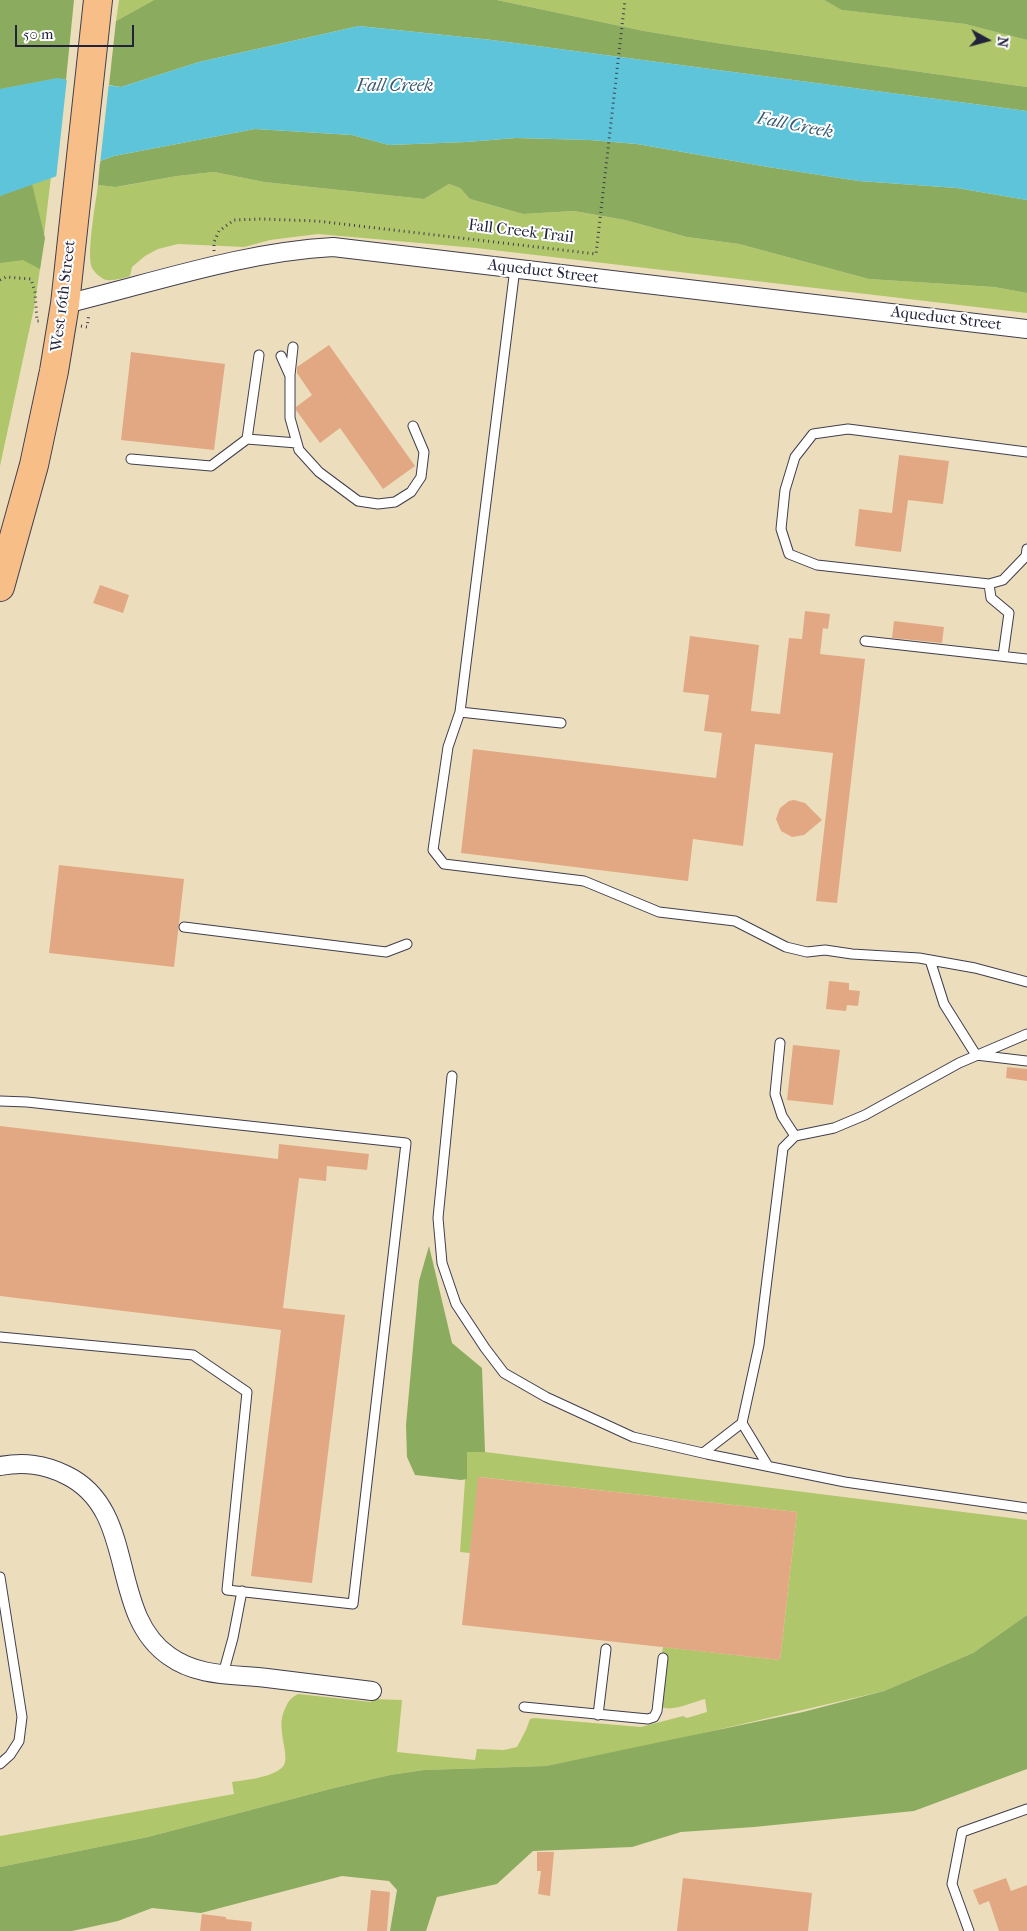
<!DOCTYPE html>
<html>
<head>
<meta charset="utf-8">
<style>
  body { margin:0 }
  #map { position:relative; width:1027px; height:1931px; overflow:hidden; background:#ecdebc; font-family:"IM FELL French Canon",serif }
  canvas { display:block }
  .north { position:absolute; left:962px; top:15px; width:50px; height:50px; -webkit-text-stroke:4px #fff; paint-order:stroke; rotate:97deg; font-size:14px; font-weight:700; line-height:20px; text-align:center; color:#22223b }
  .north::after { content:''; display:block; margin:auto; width:18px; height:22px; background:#22223b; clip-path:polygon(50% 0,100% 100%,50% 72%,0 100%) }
  .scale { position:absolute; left:15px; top:25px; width:119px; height:22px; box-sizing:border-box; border:2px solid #22223b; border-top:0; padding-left:6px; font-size:15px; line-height:18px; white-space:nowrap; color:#22223b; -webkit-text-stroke:4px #fff; paint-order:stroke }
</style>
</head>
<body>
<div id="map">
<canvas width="1027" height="1931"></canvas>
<div class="north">N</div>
<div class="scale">50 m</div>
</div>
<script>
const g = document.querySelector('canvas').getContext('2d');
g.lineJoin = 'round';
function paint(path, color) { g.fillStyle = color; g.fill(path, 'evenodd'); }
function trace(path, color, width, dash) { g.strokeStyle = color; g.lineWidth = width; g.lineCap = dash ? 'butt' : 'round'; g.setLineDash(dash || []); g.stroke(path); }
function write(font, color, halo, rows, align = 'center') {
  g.font = font + ' "IM FELL French Canon",serif'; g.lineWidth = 4; g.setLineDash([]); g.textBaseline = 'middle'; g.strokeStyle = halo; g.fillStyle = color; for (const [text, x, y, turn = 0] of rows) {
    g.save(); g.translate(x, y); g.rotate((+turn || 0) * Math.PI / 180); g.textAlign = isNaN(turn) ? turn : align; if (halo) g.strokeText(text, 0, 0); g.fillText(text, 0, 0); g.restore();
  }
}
paint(new Path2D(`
  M0,0H72L40,269L34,308L0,466Z
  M119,0H154L116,21Z
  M497,0H824L843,10L965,24L1027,40V87L723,44L644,31Z
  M214,172L264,182L424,199L449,184L460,188L470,199L523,214L574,211L625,220L687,237L739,244L869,279L994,287L1027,293V313L476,248L318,234L270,240L244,247L178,244L158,249L145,256L132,267L130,276C123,278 114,281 107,280C101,279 95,273 92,268C86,255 96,201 98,185L117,187L177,176Z
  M467,1452H485L1027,1520V1615L973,1653L884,1691L678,1739L546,1766L424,1770L390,1775L334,1788L148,1837L0,1867V1836L234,1794L232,1782C245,1780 277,1777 284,1765C290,1755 276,1729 284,1711C288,1702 289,1699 298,1694L371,1702L372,1699L402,1700L397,1752L475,1760L477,1749L504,1750L517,1747L526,1730L530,1719L534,1718L641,1727L683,1716L687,1718L707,1712L705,1699C693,1702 673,1712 661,1707L657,1695L663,1647L780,1660L797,1512L479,1477L470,1553L460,1552Z`), '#afc66b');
paint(new Path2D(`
  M0,0H74L66,80L58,78L0,89Z
  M154,0H497L644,31L723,44L1027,87V111L492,40L359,26L199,62L121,87L109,85L116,21Z
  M824,0H1027V40L965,24L842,10Z
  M255,129L352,135L389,145L466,142L516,138L590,140L637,144L768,167L859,181L957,188L1027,200V293L994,287L869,279L739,244L687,237L625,220L574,211L523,214L470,199L460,188L449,184L424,199L264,182L214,172L177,176L116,187L98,185L100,161L114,156Z
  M32,184L45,238L40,269L23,260L0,263V196Z
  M429,1246L452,1343L482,1368L485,1452H467V1479L461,1480L415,1475L407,1457L406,1425L419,1281Z
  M1027,1615V1769L914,1811L754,1827L681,1832L632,1847L533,1851L497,1884L437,1897L426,1931H390L397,1890L389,1881L342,1876L201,1913L152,1908L118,1921L72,1931H0V1867L148,1837L334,1788L390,1775L424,1770L546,1766L803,1712L884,1691L973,1653Z`), '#8bab5f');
paint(new Path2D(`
  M359,26L492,40L1027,111V200L957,188L859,181L768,167L637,144L590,140L516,138L466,142L389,145L352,135L255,129L114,156L0,196V89L58,78L67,80L121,87L199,62Z`), '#5dc4da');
paint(new Path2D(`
  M67,78L109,82L100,164L56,179Z`), '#ecdebc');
paint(new Path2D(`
  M329,345L415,466L383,489L340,428L320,443L296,410V407L312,395L297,373V367Z
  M131,352L225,364L214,450L121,440Z
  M899,455L949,461L943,504L908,500L901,552L855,546L859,509L892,513Z
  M100,585L129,595L123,613L93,603Z
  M805,611L830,614L828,629L823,628L820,654L865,659L837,903L816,901L833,753L755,744L743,846L693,839L688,881L461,853L473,749L716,778L722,733L704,731L709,695L683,692L690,636L759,645L751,711L780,714L789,638L802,639Z
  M894,621L944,627L942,643L892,638Z
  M794,800L805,803L822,820L804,835L792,837L781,831L776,819L780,808L789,801Z
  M59,865L184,879L174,967L49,953Z
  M829,981L849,983V990L860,991L858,1006L847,1005L846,1011L826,1009Z
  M793,1045L840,1050L833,1105L787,1100Z
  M1007,1067L1027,1069V1081L1006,1078Z
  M0,1126L278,1159L279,1144L369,1154L367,1170L327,1166L326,1181L299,1178L283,1308L345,1315L312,1583L251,1576L281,1330L0,1296Z
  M478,1477L797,1512L780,1660L462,1625Z
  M537,1852H554L550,1896L538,1894L541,1871H537Z
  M683,1878L812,1893L808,1931H677Z
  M1006,1878L1011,1891L1027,1885V1931H999L989,1901L979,1905L973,1890Z
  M371,1890L390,1892L387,1931H367Z
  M202,1914L226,1917V1919L252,1922L251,1931H200Z`), '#e2a884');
const service = new Path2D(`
  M515,268L460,712L561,723
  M259,355L247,439L297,443
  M281,356L290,376V418L299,450L319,472L358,501L378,504L395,502L411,492L421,477L424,452L413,426
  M290,375L293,347
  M1027,452L848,429L813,434L795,457L785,490L781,529L789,554L817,565L989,584L1003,580L1026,556L1027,549
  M131,459L211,466L247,439
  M989,584L991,598L1009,613L1003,656
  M865,641L1027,659
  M460,712L448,747L433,850L444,864L584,881L659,912L735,921L786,947L807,952L825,950L852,954L919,958L975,968L1027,982
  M184,927L386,952L407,944
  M930,960L944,1004L976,1055L1027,1061
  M452,1076L438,1218L442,1263L456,1304L485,1348L504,1373L546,1397L633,1437L707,1454L845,1482L1027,1508
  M0,1101L27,1102L406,1143L353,1604L227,1590L247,1392L193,1355L0,1337
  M795,1136L834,1128L865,1115L959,1063L1027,1034
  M742,1423L759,1345L783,1148L795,1136L782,1116L775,1094L780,1043
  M703,1453L742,1423L768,1466
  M0,1577L22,1717L19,1741L10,1755L0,1764
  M223,1674L233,1638L242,1591
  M524,1707L648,1719L654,1717L657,1711L663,1658
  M598,1715L606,1649
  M969,1931L952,1884L962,1832L1027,1809`);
const minor = new Path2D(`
  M65,304C153,283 242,252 333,247L1027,329
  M0,1466C24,1462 44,1464 66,1475C139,1510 107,1613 169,1656C198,1677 233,1674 267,1678C302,1682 337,1687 372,1691`);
const primary = new Path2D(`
  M0,587L34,465L54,371L65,304L98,0`);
trace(service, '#403e4e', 11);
trace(minor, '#403e4e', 20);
trace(primary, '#403e4e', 30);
trace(new Path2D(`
  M214,251V242L219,231L234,220L261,219L317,221L596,254L625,0
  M0,280L6,277L31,279L35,292L37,321H42
  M81,326L87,327L89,314`), '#403e4e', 3, [1, 4]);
trace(service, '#fff', 9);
trace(minor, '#fff', 18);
trace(primary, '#f7be87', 28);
write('16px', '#22223b', '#fff', [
  ["Fall Creek Trail",521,232,7],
  ["Aqueduct Street",543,272,7],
  ["West 16th Street",64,296,-83],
  ["Aqueduct Street",946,319,7]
]);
write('italic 18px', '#375b73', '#fff', [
  ["Fall Creek",395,87],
  ["Fall Creek",795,126,11]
]);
</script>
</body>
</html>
